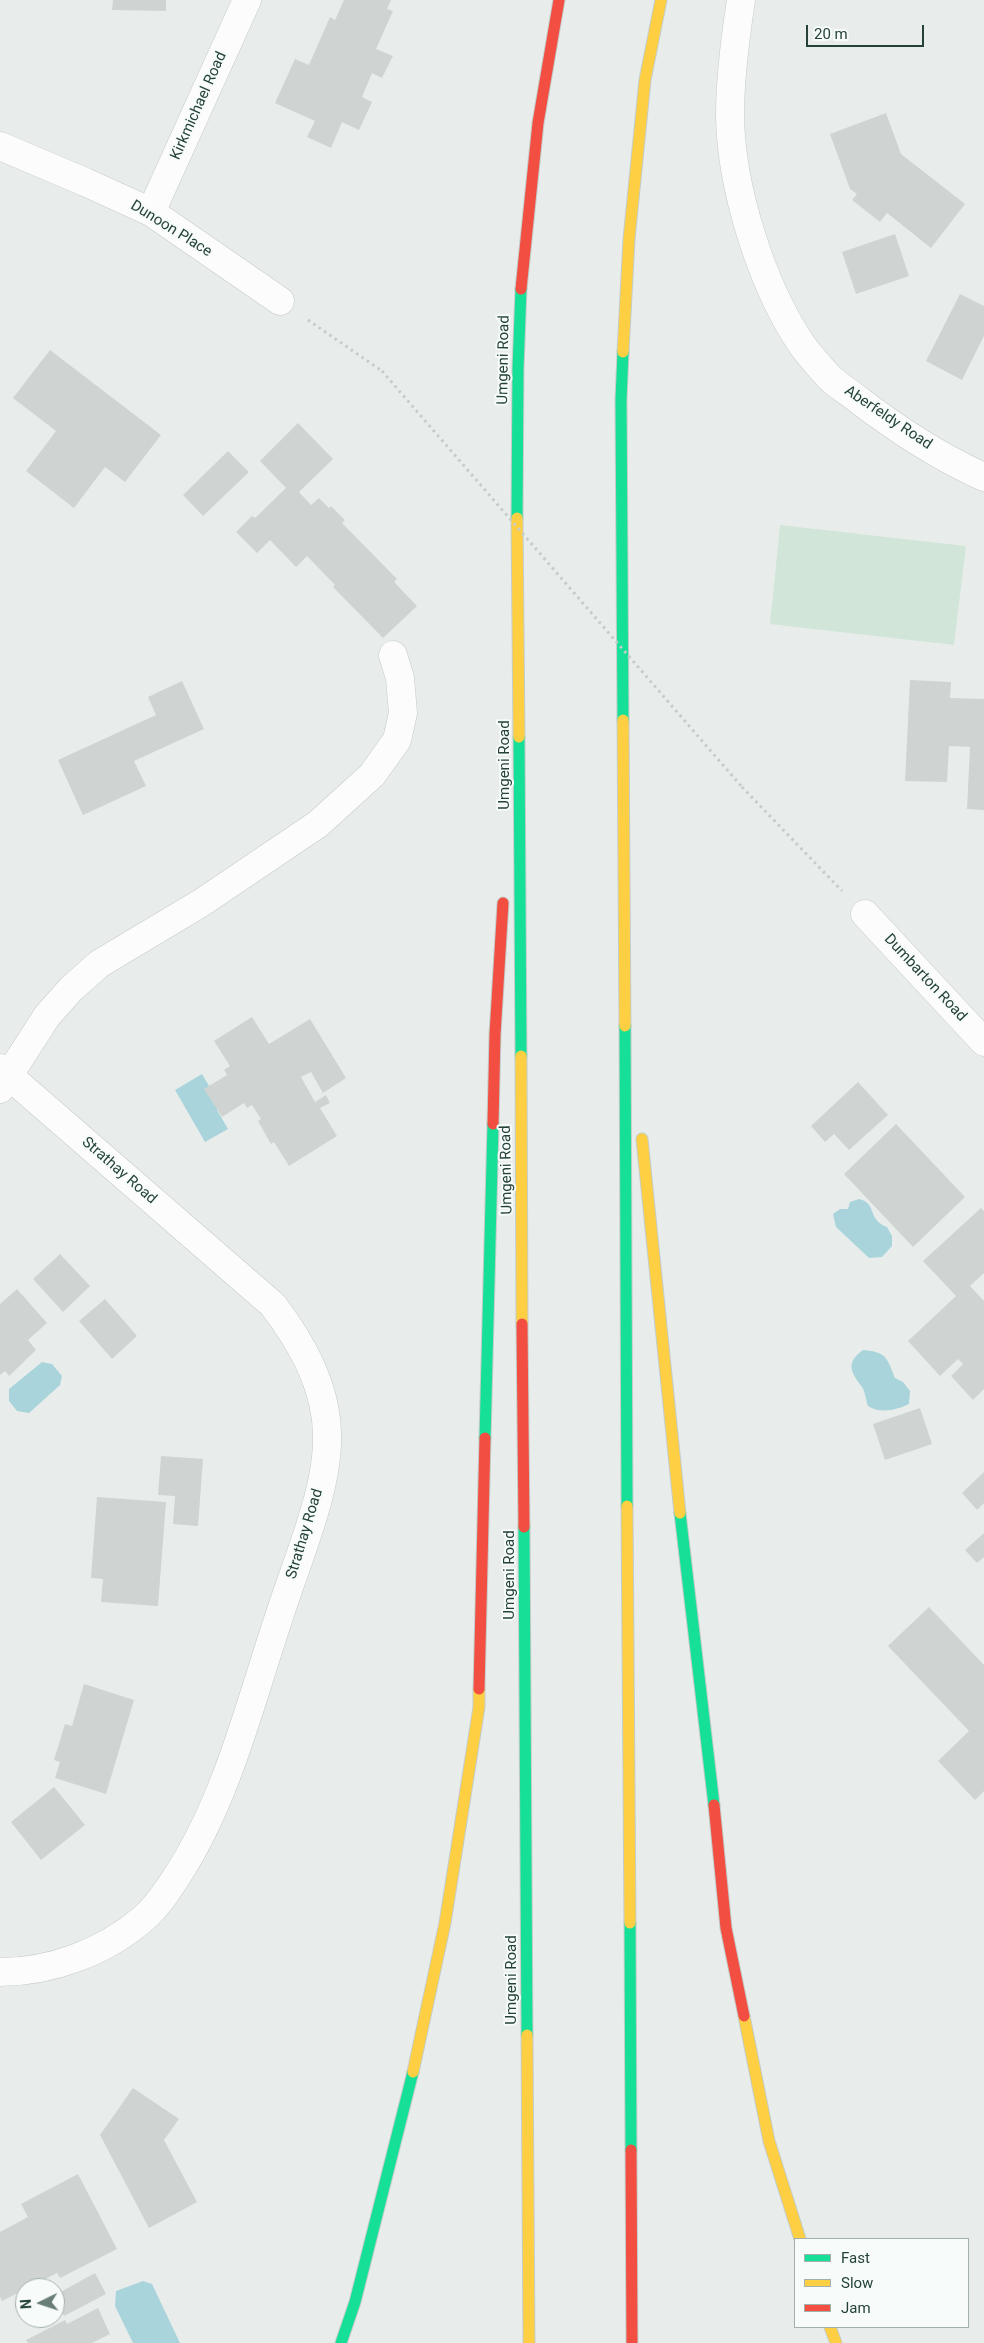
<!DOCTYPE html>
<html>
<head>
<meta charset="utf-8">
<style>
  body { margin:0 }
  #map { position:relative; width:984px; height:2343px; overflow:hidden; background:#e8edeb; font-family:Roboto,sans-serif }
  canvas { display:block }
  .legend { position:absolute; left:794px; top:2238px; width:175px; height:90px; box-sizing:border-box; background:#f7fbf9; border:1px solid #a3b1ad; margin:0; padding:6px 9px; list-style:none; font-size:15px; color:#24423a }
  .legend li { display:flex; align-items:center; gap:10px; height:25px }
  .legend b { width:25px; border:1px solid #a3b1ad }
  .north { position:absolute; left:15px; top:2278px; width:50px; height:50px; box-sizing:border-box; background:#f7fbf9; border:1px solid #a3b1ad; border-radius:50%; rotate:266deg; font-size:14px; font-weight:700; line-height:20px; text-align:center; color:#24423a }
  .north::after { content:''; display:block; margin:auto; width:18px; height:22px; background:#697e78; clip-path:polygon(50% 0,100% 100%,50% 72%,0 100%) }
  .scale { position:absolute; left:806px; top:25px; width:118px; height:22px; box-sizing:border-box; border:2px solid #24423a; border-top:0; padding-left:6px; font-size:15px; line-height:18px; white-space:nowrap; color:#24423a; -webkit-text-stroke:4px #f7fbf9; paint-order:stroke }
</style>
</head>
<body>
<div id="map">
<canvas width="984" height="2343"></canvas>
<ul class="legend">
<li><b style="height:6px;background:#16e098"></b>Fast</li>
<li><b style="height:6px;background:#ffcf43"></b>Slow</li>
<li><b style="height:6px;background:#f24e42"></b>Jam</li>
</ul>
<div class="north">N</div>
<div class="scale">20 m</div>
</div>
<script>
const g = document.querySelector('canvas').getContext('2d');
g.lineJoin = 'round';
function paint(path, color) { g.fillStyle = color; g.fill(path, 'evenodd'); }
function trace(path, color, width, dash) { g.strokeStyle = color; g.lineWidth = width; g.lineCap = dash ? 'butt' : 'round'; g.setLineDash(dash || []); g.stroke(path); }
function write(font, color, halo, rows, align = 'center') {
  g.font = font + ' Roboto,sans-serif'; g.lineWidth = 4; g.setLineDash([]); g.textBaseline = 'middle'; g.strokeStyle = halo; g.fillStyle = color; for (const [text, x, y, turn = 0] of rows) {
    g.save(); g.translate(x, y); g.rotate((+turn || 0) * Math.PI / 180); g.textAlign = isNaN(turn) ? turn : align; if (halo) g.strokeText(text, 0, 0); g.fillText(text, 0, 0); g.restore();
  }
}
paint(new Path2D(`
  M780,525L966,546L954,645L770,624Z`), '#d1e6d8');
paint(new Path2D(`
  M202,1074L221,1106L217,1110L228,1129L205,1142L175,1090Z
  M859,1199C878,1203 866,1219 887,1227L892,1236V1246L882,1257L869,1258L836,1227L833,1214L840,1209H848L850,1202Z
  M863,1350C887,1352 887,1358 895,1378L903,1382L910,1391L909,1404C897,1410 880,1414 868,1406C866,1401 865,1391 862,1387C851,1372 845,1363 863,1350Z
  M42,1362L52,1364L62,1376L60,1385L29,1413L17,1411L9,1401V1389Z
  M143,2281L152,2284L180,2343H133L115,2306L116,2291Z`), '#a9d4db');
paint(new Path2D(`
  M113,0H166V11L112,10Z
  M344,0H391L387,9L393,11L376,49L393,56L382,78L372,73L362,97L372,102L359,130L342,122L331,148L307,137L315,121L275,103L295,59L309,65L330,17L335,20Z
  M886,113L901,154L965,204L931,248L887,213L880,222L852,200L857,194L850,189L830,134Z
  M895,234L909,276L856,294L842,252Z
  M960,294L984,306V336L962,380L926,361Z
  M50,350L161,435L125,482L105,467L74,508L26,471L56,431L13,398Z
  M298,423L333,459L299,492L311,505L319,498L329,508L331,506L345,520L342,523L397,579L394,582L417,606L383,638L333,587L335,585L307,556L296,567L270,540L257,553L236,532L252,516L255,518L286,488L260,461Z
  M228,451L249,472L203,516L183,495Z
  M910,680L951,682L950,698L984,699V810L967,809L970,747L949,746L947,782L905,781Z
  M182,681L204,729L134,761L146,786L83,815L58,760L156,715L148,697Z
  M252,1017L269,1044L310,1019L346,1078L323,1093L311,1072L301,1077L315,1102L326,1095L330,1103L320,1108L337,1136L289,1166L274,1142L271,1144L258,1121L261,1119L252,1105L247,1108L244,1103L222,1117L204,1089L227,1075L224,1070L230,1066L214,1041Z
  M858,1082L888,1115L849,1150L834,1134L825,1142L811,1126Z
  M896,1124L965,1197L913,1247L844,1174Z
  M981,1208L984,1211V1273L970,1286L984,1301V1389L973,1400L951,1376L963,1364L958,1359L940,1376L908,1341L956,1296L923,1261Z
  M60,1254L90,1286L63,1312L33,1279Z
  M17,1289L47,1323L28,1340L36,1350L9,1376L5,1371L0,1375V1304Z
  M105,1299L137,1336L112,1359L79,1321Z
  M920,1408L932,1444L885,1460L873,1424Z
  M161,1456L203,1459L198,1526L173,1524L175,1496L158,1495Z
  M984,1472V1503L977,1510L962,1493Z
  M97,1497L166,1502L158,1606L101,1602L103,1579L91,1578Z
  M984,1533V1557L977,1563L965,1550Z
  M929,1607L984,1665V1791L975,1800L938,1761L969,1731L888,1646Z
  M84,1684L134,1700L106,1794L55,1778L60,1762L54,1760L65,1724L72,1726Z
  M54,1787L85,1825L41,1860L11,1822Z
  M133,2088L179,2119L164,2140L197,2202L149,2228L100,2135Z
  M78,2174L117,2249L60,2278L57,2273L2,2301L0,2297V2232L28,2217L21,2204Z
  M95,2273L106,2294L64,2316L55,2299V2295Z
  M98,2308L110,2334L92,2343H28L26,2340L65,2320L67,2324Z`), '#cfd4d2');
const street = new Path2D(`
  M741,0C735,39 730,77 730,116C731,187 761,283 800,342C808,354 819,366 829,377C837,385 847,391 856,398C895,428 939,457 984,477
  M0,146L85,182L151,212L280,301
  M151,212L247,0
  M865,914L984,1042
  M0,1068L273,1305C303,1345 328,1389 327,1440C327,1492 297,1561 281,1611C251,1699 228,1798 177,1876C168,1890 157,1907 144,1918C105,1952 51,1972 0,1972
  M0,1089L47,1016L71,989L99,964L201,903L318,824L372,775L397,740L403,713L400,678L393,655`);
const fast = new Path2D(`
  M517,518L518,369L521,289
  M623,720L621,400L623,352
  M519,737L521,1056
  M625,1026L627,1506
  M485,1438L493,1124
  M680,1513L714,1805
  M524,1527L527,2035
  M630,1923L631,2150
  M341,2343L355,2302L413,2072`);
const slow = new Path2D(`
  M623,352L629,239L645,80L661,0
  M517,518L519,737
  M623,720L625,1026
  M521,1056L522,1324
  M642,1139L680,1513
  M627,1506L630,1923
  M744,2016L769,2141L800,2239
  M527,2035L529,2343
  M413,2072L445,1923L479,1707V1689
  M830,2327L836,2343`);
const jam = new Path2D(`
  M521,289L538,123L559,0
  M493,1124L495,1034L503,903
  M522,1324L524,1527
  M479,1689L485,1438
  M714,1805L726,1928L744,2016
  M631,2150L632,2343`);
trace(street, '#c5cac8', 29);
trace(fast, '#c3ccc9', 13);
trace(slow, '#c3ccc9', 13);
trace(jam, '#c3ccc9', 13);
trace(new Path2D(`
  M308,320L382,371
  M742,787L842,891`), '#c3ccca', 3, [2.5, 4]);
trace(street, '#fcfcfc', 28);
trace(fast, '#16e098', 11);
trace(slow, '#ffcf43', 11);
trace(jam, '#f24e42', 11);
trace(new Path2D(`
  M382,371L742,787`), '#c3ccca', 3, [2.5, 4]);
write('15px', '#24423a', '#f7fbf9', [
  ["Kirkmichael Road",199,106,-66],
  ["Dunoon Place",171,229,32],
  ["Umgeni Road",504,360,-89],
  ["Aberfeldy Road",888,418,34],
  ["Umgeni Road",505,765,-90],
  ["Dumbarton Road",925,978,47],
  ["Umgeni Road",507,1170,-91],
  ["Strathay Road",119,1171,41],
  ["Strathay Road",305,1534,-73],
  ["Umgeni Road",510,1575,-90],
  ["Umgeni Road",512,1980,-90]
]);
</script>
</body>
</html>
